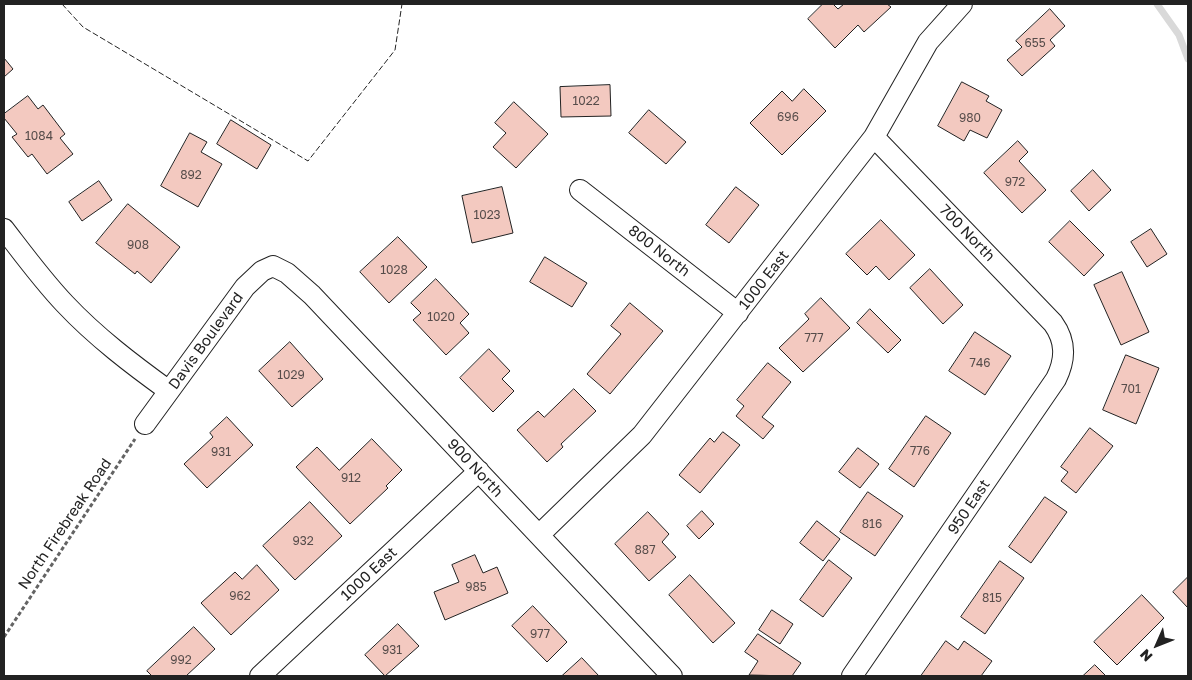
<!DOCTYPE html>
<html>
<head>
<meta charset="utf-8">
<style>
  body { margin:0 }
  #map { position:relative; width:1192px; height:680px; overflow:hidden; background:#fff; font-family:"Golos Text",sans-serif }
  canvas { display:block }
  .frame { position:absolute; inset:0; border:5px solid #222; pointer-events:none }
  .north { position:absolute; left:1132px; top:620px; width:50px; height:50px; -webkit-text-stroke:4px #fff; paint-order:stroke; rotate:226deg; font-size:14px; font-weight:700; line-height:20px; text-align:center; color:#222 }
  .north::after { content:''; display:block; margin:auto; width:18px; height:22px; background:#222; clip-path:polygon(50% 0,100% 100%,50% 72%,0 100%) }
</style>
</head>
<body>
<div id="map">
<canvas width="1192" height="680"></canvas>
<div class="frame"></div>
<div class="north">N</div>
</div>
<script>
const g = document.querySelector('canvas').getContext('2d');
g.lineJoin = 'round';
function trace(path, color, width, dash) { g.strokeStyle = color; g.lineWidth = width; g.lineCap = dash ? 'butt' : 'round'; g.setLineDash(dash || []); g.stroke(path); }
function paint(path, color) { g.fillStyle = color; g.fill(path, 'evenodd'); }
function write(font, color, halo, rows, align = 'center') {
  g.font = font + ' "Golos Text",sans-serif'; g.lineWidth = 4; g.setLineDash([]); g.textBaseline = 'middle'; g.strokeStyle = halo; g.fillStyle = color; for (const [text, x, y, turn = 0] of rows) {
    g.save(); g.translate(x, y); g.rotate((+turn || 0) * Math.PI / 180); g.textAlign = isNaN(turn) ? turn : align; if (halo) g.strokeText(text, 0, 0); g.fillText(text, 0, 0); g.restore();
  }
}
trace(new Path2D(`
  M1157,4L1179,35L1188,59`), '#d9d9d9', 7);
const building = new Path2D(`
  M823,4H833L838,9L844,4H887L891,7L864,32L858,25L835,48L808,19Z
  M1050,9L1065,26L1050,40L1055,46L1022,76L1007,60L1022,47L1016,41Z
  M4,58L13,69L4,77Z
  M962,82L989,96L986,101L1002,110L987,138L970,130L964,141L938,126Z
  M610,85L611,116L561,117L560,87Z
  M804,89L826,111L782,155L750,123L782,91L792,101Z
  M28,96L38,109L43,105L65,134L60,138L73,154L47,174L32,154L28,157L12,137L17,134L4,118V114Z
  M514,102L548,134L516,168L493,147L506,133L495,123Z
  M649,110L686,142L666,164L629,133Z
  M231,120L271,145L257,169L217,144Z
  M190,133L207,142L201,152L222,164L198,207L161,186Z
  M1018,141L1028,152L1019,161L1046,190L1022,213L984,173Z
  M1093,170L1111,190L1089,211L1071,191Z
  M99,181L112,200L82,221L69,202Z
  M502,187L513,233L472,243L462,196Z
  M736,187L759,205L729,243L706,225Z
  M128,204L180,247L151,283L137,271L135,274L96,243Z
  M881,220L915,255L889,280L876,266L867,275L846,254Z
  M1070,221L1104,255L1084,276L1049,242Z
  M1151,229L1167,254L1147,267L1131,242Z
  M398,237L427,267L389,303L360,272Z
  M545,257L587,283L572,307L530,282Z
  M930,269L963,305L943,324L910,288Z
  M1122,272L1149,332L1121,345L1094,285Z
  M436,279L469,314L460,323L469,333L446,355L413,320L421,313L411,303Z
  M821,298L850,328L803,372L779,348L809,319L805,314Z
  M630,303L663,331L610,394L587,374L621,334L611,326Z
  M870,309L901,340L888,353L857,323Z
  M975,332L1011,356L985,395L949,371Z
  M290,342L323,379L292,407L259,371Z
  M489,349L510,371L502,379L514,391L493,412L460,378Z
  M1126,355L1159,368L1136,424L1103,410Z
  M768,363L791,382L762,417L774,426L763,439L736,416L744,406L737,400Z
  M574,389L596,411L561,444L563,447L547,462L517,430L538,411L544,417Z
  M926,416L951,433L914,487L889,469Z
  M227,417L253,445L207,488L184,464L213,437L210,433Z
  M1090,428L1113,446L1076,493L1061,481L1068,472L1061,467Z
  M723,432L740,445L700,493L679,475L710,438L714,442Z
  M372,439L402,470L386,486L388,488L350,524L296,467L317,447L339,470Z
  M858,448L879,464L860,488L839,472Z
  M868,492L903,516L875,556L840,532Z
  M1045,497L1067,512L1031,563L1009,547Z
  M310,502L342,536L295,580L263,546Z
  M702,511L714,524L699,539L687,526Z
  M648,512L669,534L662,542L676,557L649,581L615,544Z
  M817,521L840,539L823,561L800,543Z
  M475,555L483,573L497,567L508,593L445,620L434,592L459,582L452,565Z
  M829,560L852,578L823,617L800,600Z
  M1000,561L1024,578L985,634L961,617Z
  M257,565L279,590L231,635L201,603L235,572L242,579Z
  M690,575L735,623L713,643L669,595Z
  M1188,577V608L1173,592Z
  M1142,595L1164,618L1117,665L1094,642Z
  M533,606L567,642L547,662L512,626Z
  M772,610L793,624L780,644L759,630Z
  M398,624L419,646L385,676L365,655Z
  M194,627L215,649L186,676H152L147,671Z
  M758,634L801,663L792,676L749,675L758,661L745,652Z
  M946,641L958,650L964,641L992,661L981,676H921Z
  M582,658L599,676H562Z
  M1095,665L1106,676H1083Z`);
paint(building, '#f3c9c0');
trace(building, '#222', 1);
const minor = new Path2D(`
  M580,190L738,313
  M4,229C24,255 43,281 65,304C96,337 133,365 169,391
  M145,424L245,287L262,271L273,266L287,273L312,295L672,676
  M539,535L642,435L874,137L928,42L962,4
  M260,676L479,471
  M852,676L1056,379C1066,359 1066,341 1053,323L874,137`);
trace(minor, '#222', 22);
trace(new Path2D(`
  M4,637L135,439`), '#646464', 3, [4, 2.5]);
trace(minor, '#fff', 20);
trace(new Path2D(`
  M62,4L83,27L308,161L395,50L402,4`), '#222', 1, [6, 2.5]);
write('12px', '#564c4a', null, [
  ["655",1035,43],
  ["1022",586,101],
  ["696",788,117],
  ["980",970,118],
  ["1084",39,136],
  ["892",191,175],
  ["972",1015,182],
  ["1023",487,215],
  ["908",138,245],
  ["1028",394,270],
  ["1020",441,317],
  ["777",814,338],
  ["746",980,363],
  ["1029",291,375],
  ["701",1131,389],
  ["776",920,451],
  ["931",221,452],
  ["912",351,478],
  ["816",872,524],
  ["932",303,541],
  ["887",645,550],
  ["985",476,587],
  ["962",240,596],
  ["815",992,598],
  ["977",540,634],
  ["931",392,650],
  ["992",181,660]
]);
write('15px', '#222', '#fff', [
  ["700 North",967,233,46],
  ["800 North",659,251,38],
  ["1000 East",764,280,-52],
  ["Davis Boulevard",206,341,-54],
  ["900 North",475,468,47],
  ["950 East",969,507,-56],
  ["North Firebreak Road",65,524,-56],
  ["1000 East",369,574,-43]
]);
</script>
</body>
</html>
